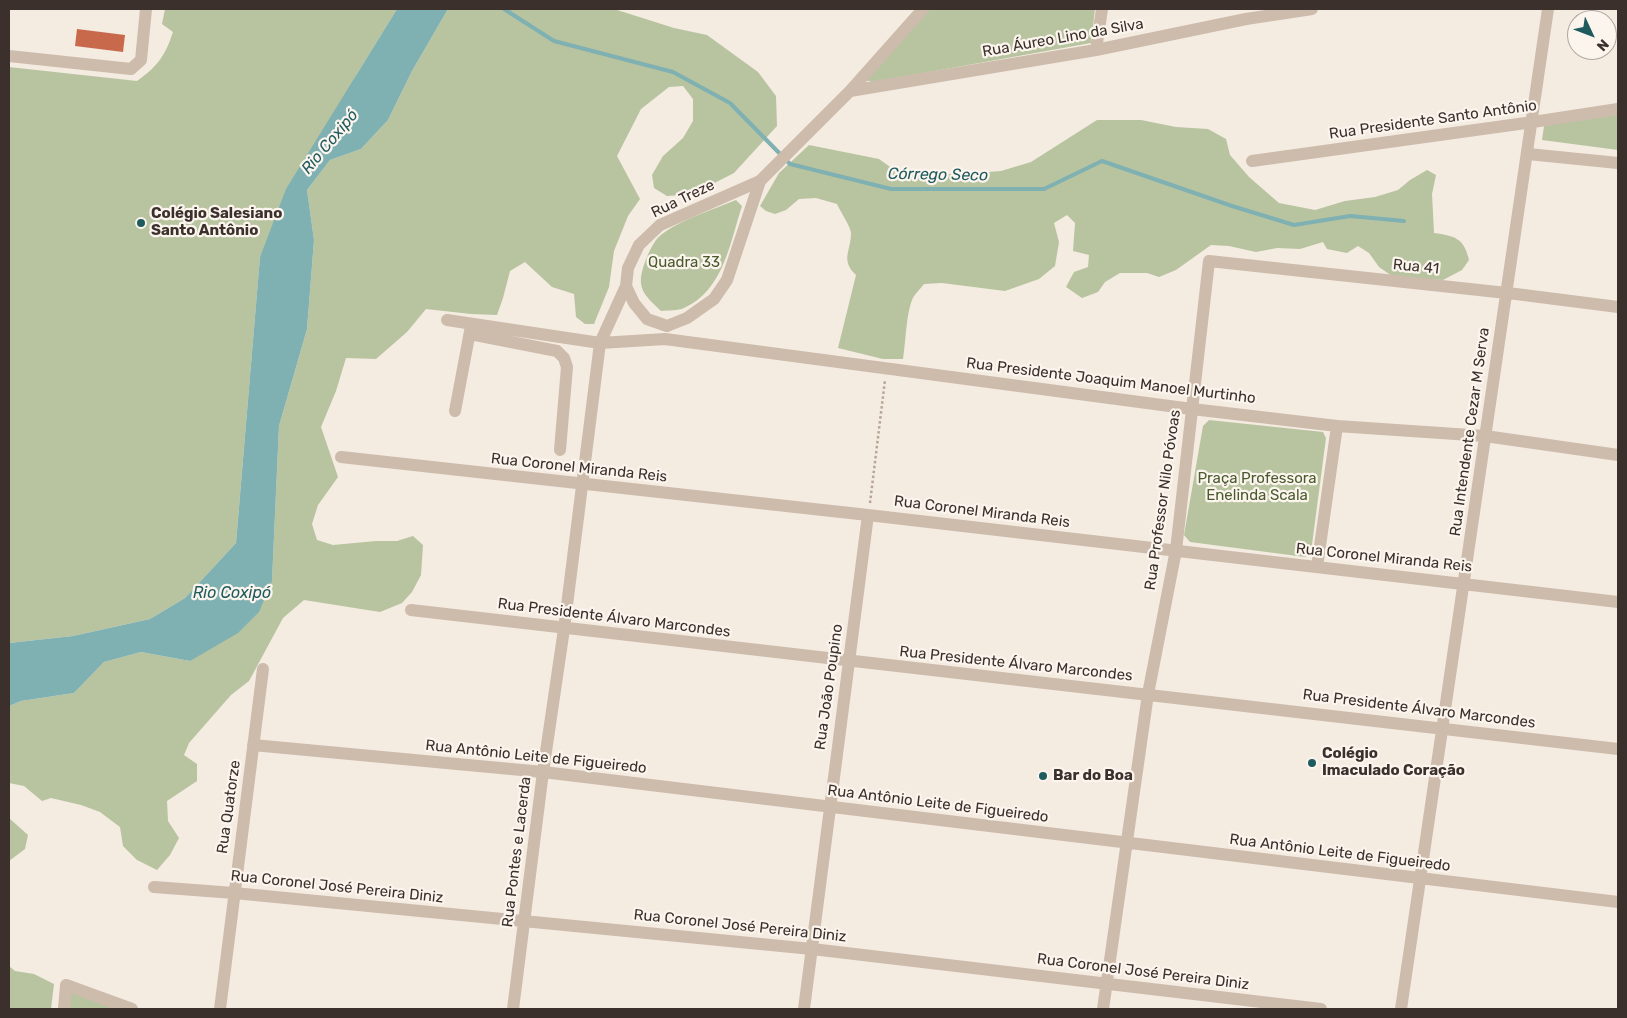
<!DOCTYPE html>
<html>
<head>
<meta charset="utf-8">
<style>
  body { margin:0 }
  #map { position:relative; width:1627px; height:1018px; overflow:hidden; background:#f4ebe1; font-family:Rubik,sans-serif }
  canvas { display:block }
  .frame { position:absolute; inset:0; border:10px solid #3b302b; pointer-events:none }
  .north { position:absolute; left:1567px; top:10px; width:50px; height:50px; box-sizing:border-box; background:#fbf5ee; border:1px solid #aea6a0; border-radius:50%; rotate:133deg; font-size:14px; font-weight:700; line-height:20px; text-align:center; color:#3b302b }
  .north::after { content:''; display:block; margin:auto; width:18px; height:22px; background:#1f5a5e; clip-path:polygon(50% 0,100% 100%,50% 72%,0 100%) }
</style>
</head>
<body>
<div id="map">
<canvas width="1627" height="1018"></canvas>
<div class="frame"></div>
<div class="north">N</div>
</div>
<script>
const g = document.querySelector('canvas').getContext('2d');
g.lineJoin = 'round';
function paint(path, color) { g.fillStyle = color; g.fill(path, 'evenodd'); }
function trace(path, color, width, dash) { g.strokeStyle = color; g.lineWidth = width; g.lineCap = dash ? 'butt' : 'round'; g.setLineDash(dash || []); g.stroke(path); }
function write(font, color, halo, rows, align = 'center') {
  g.font = font + ' Rubik,sans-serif'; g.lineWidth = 4.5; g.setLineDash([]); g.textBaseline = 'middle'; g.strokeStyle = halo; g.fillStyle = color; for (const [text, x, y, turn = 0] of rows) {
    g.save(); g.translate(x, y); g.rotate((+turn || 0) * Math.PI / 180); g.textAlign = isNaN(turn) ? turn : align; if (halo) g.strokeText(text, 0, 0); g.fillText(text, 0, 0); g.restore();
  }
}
paint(new Path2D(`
  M165,9H397L357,74L260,257L236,543L185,598L150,619L73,636L9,643V67L137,81C158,66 165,56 173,32L162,24Z
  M448,9H614L674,28L707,35L758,72L776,96L777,126L734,173L693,194L667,196L654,188L652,175L663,156L683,138L693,121V99L683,86L669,87L641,109L617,156L640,199L628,216L614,251L609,287L594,324H585L576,317L574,294L552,287L525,262L510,271L503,298L497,315L471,314L426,309L407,332L376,359L346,358L336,391L321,427L338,477L318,505L312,524L317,540L333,545L376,541H397L413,536L423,545L421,575L412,592L402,603L380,612L304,600L283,618L249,681L231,695L189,743L184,755L197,764V781L167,801L168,821L179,838L170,855L157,870L137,860L123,846L120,827L100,812L81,805L51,798L42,801L24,786L9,783V706L21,701L74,693L104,662L141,652L190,661L272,581L279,426L307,329L314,240L307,190L330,160L361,149L388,120L412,71Z
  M930,9H1095L1091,43L873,82L864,80Z
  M1618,113V150L1542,140L1544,126Z
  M1097,120H1141L1176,127L1208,129L1226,139L1230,155L1249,177L1279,203L1315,210L1345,201L1375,197L1398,190L1410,180L1427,170L1436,175L1432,194L1434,233C1455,236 1464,238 1469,260L1462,270L1443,280L1416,279L1392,276L1379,267L1369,253L1358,246L1347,253L1327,249L1323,242L1300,249L1277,248L1256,252L1229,246L1211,245L1176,270L1159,277L1147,273H1120L1105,282L1098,292L1082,298L1066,287L1074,272L1088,267L1089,255L1073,251L1075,223L1067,215L1054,223L1059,242L1055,266L1039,279L1005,291L942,283L924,284C921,288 917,292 914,296C906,310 906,342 903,359H883L838,348L856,275C840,260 851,251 851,233C851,227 840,211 837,204L816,198L799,199L786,210L775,214L766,211L760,206L779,173L809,145L879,159L900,174H963L1001,171L1031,162Z
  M736,200L742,206C730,242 724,290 684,308C678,311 668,310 661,311C644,295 636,288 644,265C647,256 651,247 656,240C670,223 715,209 736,200Z
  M1209,420L1323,432L1326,438L1311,552L1305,557L1190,542L1184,535L1203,426Z
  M9,818L28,835L25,849L9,861Z
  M9,966L15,971L34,974L54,984L51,1009H9Z
  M69,988L126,1009H67Z`), '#b8c4a0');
paint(new Path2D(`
  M397,9H448L412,71L388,120L361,149L330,160L307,190L314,240L307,329L279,426L272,581L259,612L238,633L190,661L141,652L104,662L74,693L21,701L9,706V643L73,636L150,619L185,598L236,543L260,257L286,189Z`), '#7fb0b2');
trace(new Path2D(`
  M504,9L554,41L673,72L730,103L790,164L891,189H1044L1102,161L1232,206L1294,225L1350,216L1404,221`), '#7fb0b2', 4);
paint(new Path2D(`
  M77,29L125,35L123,52L75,46Z`), '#c8694b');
trace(new Path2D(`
  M870,503L885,380`), '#b9a596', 2.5, [2.5, 2.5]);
trace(new Path2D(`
  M1096,50L1102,9
  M9,56L131,69L141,60L146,9
  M850,91L1096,50L1246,19L1312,9
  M1528,154L1618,163
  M1252,161L1533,122L1618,109
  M626,286L634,303L647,319L667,326
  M447,320L600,343L665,339L1192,409L1337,426L1485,436L1618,455
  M667,326L687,318L714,299L727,280L760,181L850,91L923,9
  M470,334L557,351L564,358L567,367L560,450
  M455,411L471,326
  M341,457L868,515L1618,602
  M1317,567L1337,426
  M411,610C813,660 1216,701 1618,749
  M253,745L543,772L1618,902
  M154,887L234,893L812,949L1321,1009
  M64,1009L66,985L132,1009
  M220,1009L263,669
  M513,1009L543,772L564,629L600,343L626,286L628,268L639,245L660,225L760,181
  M804,1009L868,515
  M1103,1009L1148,694L1176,550L1209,261L1516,294L1618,307
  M1401,1009L1548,9`), '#cdbbac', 12);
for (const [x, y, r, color] of [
  [141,223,5,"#1f5a5e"],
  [1312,763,5,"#1f5a5e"],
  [1043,776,5,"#1f5a5e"]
]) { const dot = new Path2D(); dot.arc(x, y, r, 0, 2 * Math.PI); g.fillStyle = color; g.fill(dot); trace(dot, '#fbf5ee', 2); }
write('15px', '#3b302b', '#fbf5ee', [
  ["Rua Áureo Lino da Silva",1063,38,-10],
  ["Rua Presidente Santo Antônio",1433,120,-8],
  ["Rua Treze",683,199,-26],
  ["Rua 41",1416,267,6],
  ["Rua Presidente Joaquim Manoel Murtinho",1111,381,7],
  ["Rua Intendente Cezar M Serva",1470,432,-82],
  ["Rua Coronel Miranda Reis",579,468,6],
  ["Rua Professor Nilo Póvoas",1163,500,-82],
  ["Rua Coronel Miranda Reis",982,512,7],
  ["Rua Coronel Miranda Reis",1384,558,6],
  ["Rua Presidente Álvaro Marcondes",614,618,7],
  ["Rua Presidente Álvaro Marcondes",1016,664,6],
  ["Rua João Poupino",829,687,-82],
  ["Rua Presidente Álvaro Marcondes",1419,709,7],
  ["Rua Antônio Leite de Figueiredo",536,757,6],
  ["Rua Antônio Leite de Figueiredo",938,804,7],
  ["Rua Quatorze",229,807,-82],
  ["Rua Pontes e Lacerda",517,852,-83],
  ["Rua Antônio Leite de Figueiredo",1340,853,7],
  ["Rua Coronel José Pereira Diniz",337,887,6],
  ["Rua Coronel José Pereira Diniz",740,926,6],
  ["Rua Coronel José Pereira Diniz",1143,972,7]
]);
write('bold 15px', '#3b302b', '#fbf5ee', [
  ["Colégio Salesiano",151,214],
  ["Santo Antônio",151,231],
  ["Colégio",1322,754],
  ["Imaculado Coração",1322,771],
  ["Bar do Boa",1053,776]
], 'left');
write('15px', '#4a5a2e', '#fbf5ee', [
  ["Quadra 33",684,263],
  ["Praça Professora",1257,479],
  ["Enelinda Scala",1257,496]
]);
write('italic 16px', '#1f5a5e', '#fbf5ee', [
  ["Rio Coxipó",330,142,-50],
  ["Córrego Seco",938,175,1],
  ["Rio Coxipó",232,593]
]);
</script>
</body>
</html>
